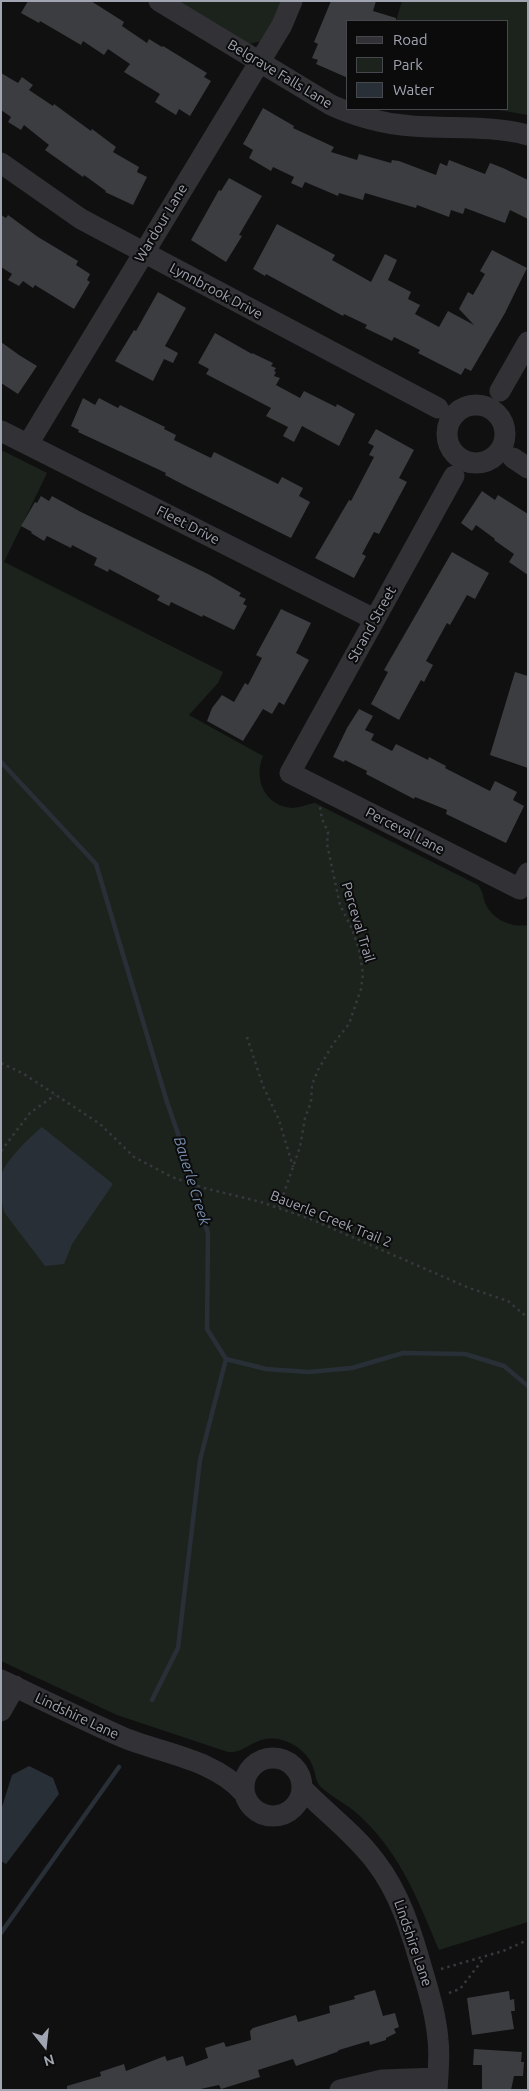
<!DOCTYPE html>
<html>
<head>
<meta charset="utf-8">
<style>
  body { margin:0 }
  #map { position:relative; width:529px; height:2091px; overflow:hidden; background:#101011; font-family:Ubuntu,sans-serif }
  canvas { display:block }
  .frame { position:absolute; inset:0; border:2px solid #a1a4b1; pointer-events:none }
  .legend { position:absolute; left:346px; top:20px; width:162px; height:90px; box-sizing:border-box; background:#0b0b0c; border:1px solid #47484e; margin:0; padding:6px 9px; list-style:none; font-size:15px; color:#a1a4b1 }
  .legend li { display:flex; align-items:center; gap:10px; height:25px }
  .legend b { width:25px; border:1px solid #47484e }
  .north { position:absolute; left:20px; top:2021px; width:50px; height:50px; -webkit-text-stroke:4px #0b0b0c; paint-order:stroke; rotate:164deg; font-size:14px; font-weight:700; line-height:20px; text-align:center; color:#a1a4b1 }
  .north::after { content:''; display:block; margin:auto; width:18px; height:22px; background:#a1a4b1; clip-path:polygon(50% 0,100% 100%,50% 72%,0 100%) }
</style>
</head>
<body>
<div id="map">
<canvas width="529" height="2091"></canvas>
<div class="frame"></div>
<ul class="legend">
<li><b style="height:6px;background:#313136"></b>Road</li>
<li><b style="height:14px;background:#1c231d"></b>Park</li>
<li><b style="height:14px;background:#292f36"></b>Water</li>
</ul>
<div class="north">N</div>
</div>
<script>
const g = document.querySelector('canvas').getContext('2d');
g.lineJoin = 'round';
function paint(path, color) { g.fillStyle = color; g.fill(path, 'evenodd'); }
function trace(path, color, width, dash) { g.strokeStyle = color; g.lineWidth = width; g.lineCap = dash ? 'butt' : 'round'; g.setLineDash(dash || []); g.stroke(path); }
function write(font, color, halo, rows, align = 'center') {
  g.font = font + ' Ubuntu,sans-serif'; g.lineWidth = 4; g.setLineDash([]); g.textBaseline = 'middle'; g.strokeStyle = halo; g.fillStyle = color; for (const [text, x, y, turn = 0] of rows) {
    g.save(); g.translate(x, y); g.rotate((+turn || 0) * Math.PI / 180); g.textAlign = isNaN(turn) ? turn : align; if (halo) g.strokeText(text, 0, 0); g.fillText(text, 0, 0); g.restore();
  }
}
paint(new Path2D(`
  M178,1H284L261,41L249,44Z
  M402,1H528V115L493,109H508V21H396Z
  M1,450L47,473L4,562L223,672L218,683L189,715L263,756C253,779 265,806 292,808C300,808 307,804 315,803L478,885C482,890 483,896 485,903C492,919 511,928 528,925V1922L439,1950C418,1900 401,1855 361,1817C349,1805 333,1798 321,1787C316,1783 316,1776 314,1770C310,1755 297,1744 282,1740C255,1733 247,1754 228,1752L117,1715L1,1661Z`), '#1c231d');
paint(new Path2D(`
  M42,1127L113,1184L72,1244L64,1264L45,1266L4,1212C1,1201 0,1187 1,1176C3,1163 32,1135 42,1127Z
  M29,1766L53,1778L59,1794L6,1864L1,1861V1810L12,1775Z`), '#292f36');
trace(new Path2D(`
  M1,762L96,864L167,1102L196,1186L208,1234L207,1329L226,1359L266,1369L309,1372L352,1368L403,1353L465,1354L504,1366L528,1386
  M152,1700L178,1648L200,1460L226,1359
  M1,1933L119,1767`), '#292f36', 4.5);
paint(new Path2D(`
  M28,1H91L124,22L122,26L147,43L149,39L162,47L163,46L207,73L204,77L211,81L190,116L179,109L176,115L155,102L160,94L124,72L130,64L108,49L104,55L83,41L81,45L40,21L39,23L21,13Z
  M331,1H376L373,11L396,18V21H348V78L316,64L318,60L312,58L318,44L314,42Z
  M1,73L18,83L22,77L33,85L29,90L53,106L54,104L91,131L92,129L116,147L113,152L139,167L137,172L147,177L133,205L105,192L106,191L84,175L83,177L45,150L49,145L24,125L21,130L8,122L11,117L1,110Z
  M263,108L294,126L293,128L334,147L331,152L357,160L359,154L391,163L392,160L399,161L436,175L440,163L447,166L449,160L485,174L490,163L503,168L528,180V219L510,210L505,223L465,208L463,214L451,210L449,217L417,205L416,208L365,193L363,200L339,193L338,196L305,182L302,188L291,183L294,177L273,167L271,171L249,158L253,150L243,144Z
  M229,178L262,196L239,235L242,236L226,262L191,240L219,190L221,191Z
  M1,215L6,218L8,215L38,237L78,261L76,265L90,274L87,280L90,282L74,309L35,285L33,288L23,281L19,286L8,280L12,274L1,267Z
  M277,224L335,255L332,260L371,282L385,254L397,260L388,280L411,292L408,299L420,305L415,314L439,327L448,311L474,325L459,309L468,292L473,295L485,274L480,271L492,250L527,268L505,313L471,371L465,368L461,375L418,353L420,350L394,337L392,341L365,328L367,325L344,314L343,316L266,274L265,276L253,269Z
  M158,292L186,308L165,346L178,353L173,363L164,359L153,381L115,361L134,330L136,331Z
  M215,333L252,354V353L273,363L271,366L276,368L274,371L276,372L274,376L280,378L276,385L300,398L304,391L336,407L337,404L355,414L339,446L302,426L294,442L283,436L288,427L266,416L271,408L206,374L209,369L198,363Z
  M1,342L19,355L37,366L18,394L1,383Z
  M83,398L95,405L99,398L118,408L120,405L165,427L164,429L176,435L174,440L211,458L214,452L278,484L282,477L303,488L299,496L310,502L291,538L182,484L165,475L166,473L78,432L79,430L71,426Z
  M376,429L414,450L399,478L407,482L379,534L374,532L362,554L366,556L354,578L315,558L349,500L351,501L374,457L369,455L374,446L368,443Z
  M482,491L495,500L498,495L528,514V575L509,562L514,554L494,540L495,539L476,525L472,531L461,523Z
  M41,496L49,501L52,496L81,512L208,574L241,593L239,596L246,599L243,604L247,606L234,630L203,615L202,617L171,602L169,606L157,600L160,596L109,569L108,572L94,565L97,558L72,545L71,548L47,536L44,541L31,533L32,532L21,526L35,502L37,503Z
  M452,552L489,573L475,599L467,595L450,625L447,623L426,661L433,665L424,682L421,680L399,720L371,704L388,672L384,670Z
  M281,609L311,623L296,653L309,660L284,705L279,702L272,714L263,709L243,741L207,721L212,708L222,695L234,702L245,683L248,685L262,658L256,655Z
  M515,672L528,676V768L490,755Z
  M359,709L373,716L365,730L374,734L371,740L392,751L396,744L428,760L429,757L446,766L445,768L490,791L495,781L517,792L513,800L524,806L506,843L446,814L447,810L415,797L414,799L366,774L367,771L345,760L344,762L333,757L347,728Z
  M375,1990L383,2016L395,2013L399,2027L394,2029L396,2033L386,2038V2040L370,2045L369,2041L339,2050L337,2052L296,2066L293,2059L258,2070L260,2077L221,2089L219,2085L196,2090H67V2086L101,2076L100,2072L124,2064L126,2071L165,2056L167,2061L183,2056L186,2066L208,2058L205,2048L224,2042L226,2047L251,2040L250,2031L253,2028L296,2015L298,2022L330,2013L329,2006L355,1999L354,1996Z
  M509,1991L510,2000L514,1999L515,2011H511L514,2029L472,2035L467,1998Z
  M474,2049L522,2052L521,2062H524L523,2076H514L511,2090H482V2065H473Z`), '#3c3d41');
trace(new Path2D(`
  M247,1037L263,1086L279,1120L293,1167
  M1,1063L24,1074L100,1124L134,1157L172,1177L204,1188L261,1202L313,1220L469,1288L508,1301L528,1318
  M1,1151L30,1113L55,1095
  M279,1207L300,1147L305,1118L311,1102L312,1085L318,1070L333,1044L349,1024L361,989L363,974L359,949L352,929L340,905L327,844L328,832L322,819L320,807
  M441,1969L503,1951L528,1940
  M449,1993L460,1989L484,1958`), '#37383d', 2.5, [2.5, 4]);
trace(new Path2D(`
  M159,1L331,105C357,117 383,124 412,126C451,129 490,125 528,135
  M1,163L81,219L438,408
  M500,391L528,342
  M447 434a29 29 0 1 1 58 0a29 29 0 1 1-58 0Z
  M1,431L374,619
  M28,444L282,25L292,1
  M513,458L528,468
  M454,476L290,773L520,889L528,873
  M1,1680C41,1699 80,1718 120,1736C161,1754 213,1758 244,1793
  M1,1711L15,1686
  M244 1787a29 29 0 1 1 58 0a29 29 0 1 1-58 0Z
  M302,1788C326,1813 354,1833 375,1861C400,1893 411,1931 422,1969C429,1993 436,2015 438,2040C440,2056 438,2073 437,2090
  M340,2090L382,2080L438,2078`), '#313136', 21);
write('14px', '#a1a4b1', '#0b0b0c', [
  ["Belgrave Falls Lane",280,74,31],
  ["Wardour Lane",161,223,-59],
  ["Lynnbrook Drive",216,291,28],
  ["Fleet Drive",188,525,27],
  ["Strand Street",372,624,-61],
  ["Perceval Lane",405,831,27],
  ["Perceval Trail",358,922,73],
  ["Bauerle Creek Trail 2",331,1219,22],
  ["Lindshire Lane",77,1716,25],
  ["Lindshire Lane",413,1943,71]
]);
write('italic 15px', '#788eac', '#0b0b0c', [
  ["Bauerle Creek",192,1181,73]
]);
</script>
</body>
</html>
